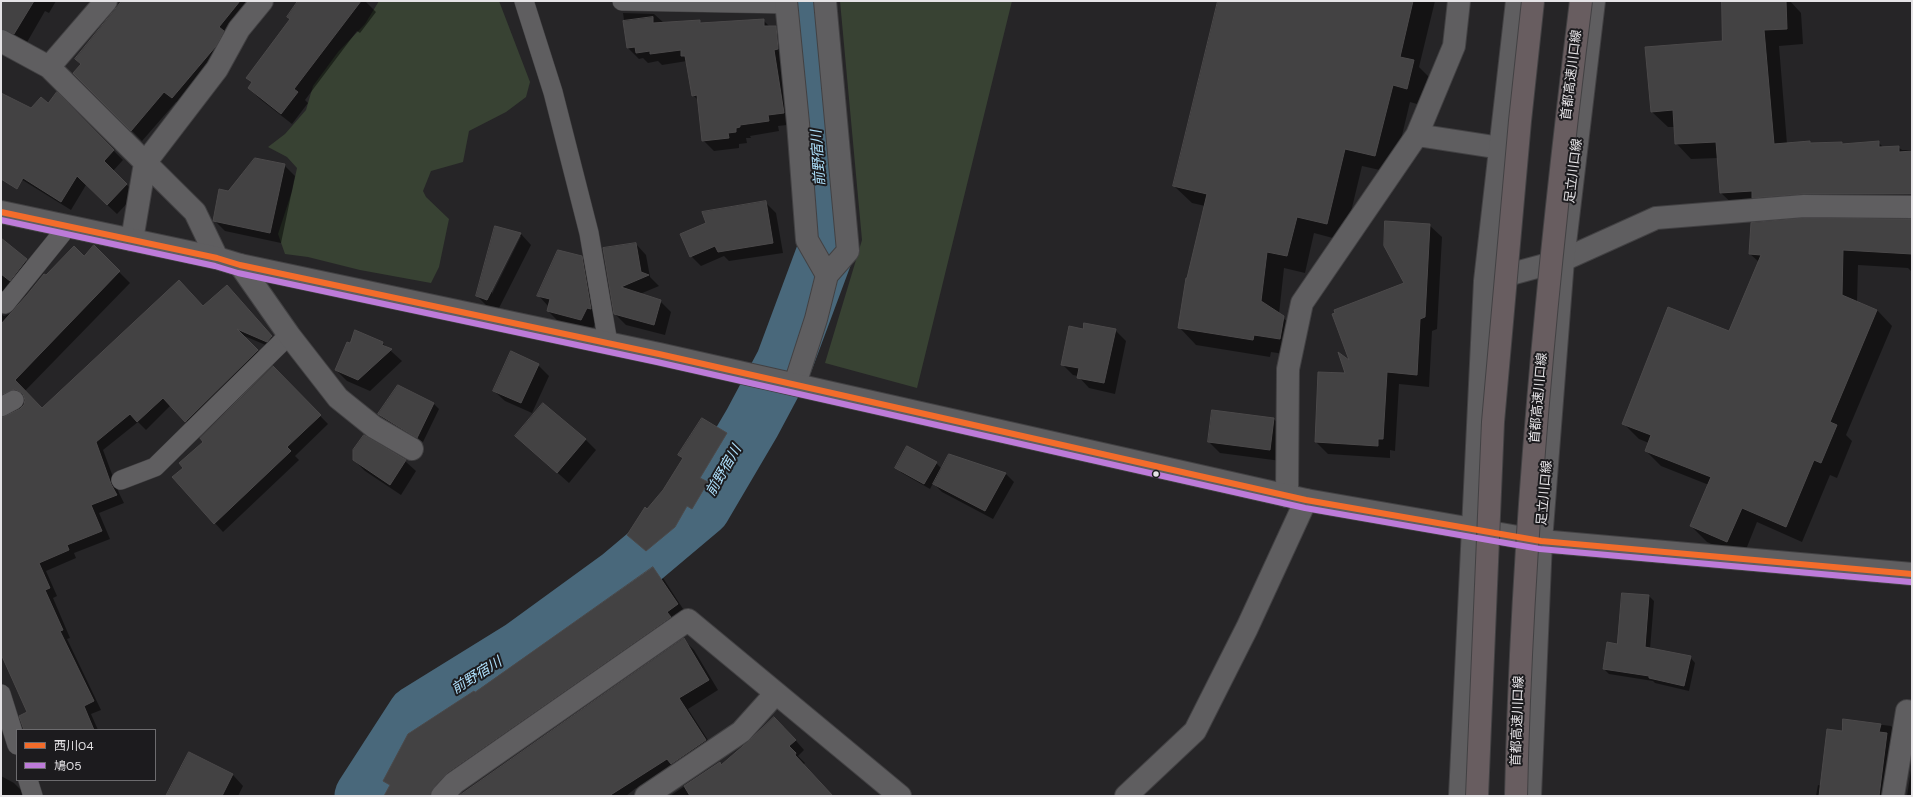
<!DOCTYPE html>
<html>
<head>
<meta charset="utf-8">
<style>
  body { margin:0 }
  #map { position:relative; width:1913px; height:797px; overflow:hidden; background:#262527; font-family:"DM Sans","Noto Sans JP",sans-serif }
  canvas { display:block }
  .frame { position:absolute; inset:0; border:2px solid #e5e3e6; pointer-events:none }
  .legend { position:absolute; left:16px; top:729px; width:140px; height:52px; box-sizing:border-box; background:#1c1b1e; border:1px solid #6c6b6e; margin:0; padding:5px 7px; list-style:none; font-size:12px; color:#e5e3e6 }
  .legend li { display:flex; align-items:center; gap:8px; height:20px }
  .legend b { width:20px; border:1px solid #6c6b6e }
</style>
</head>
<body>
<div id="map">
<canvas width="1913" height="797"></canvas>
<div class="frame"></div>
<ul class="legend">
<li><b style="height:5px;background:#f36c2b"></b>西川04</li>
<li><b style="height:5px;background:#bd7bd9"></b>鳩05</li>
</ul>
</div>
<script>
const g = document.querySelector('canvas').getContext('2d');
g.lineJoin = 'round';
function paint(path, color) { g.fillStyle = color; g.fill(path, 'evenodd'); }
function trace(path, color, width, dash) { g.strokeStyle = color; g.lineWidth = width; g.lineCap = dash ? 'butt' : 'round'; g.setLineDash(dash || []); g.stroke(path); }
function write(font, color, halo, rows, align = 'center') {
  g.font = font + ' "DM Sans","Noto Sans JP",sans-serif'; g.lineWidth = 4; g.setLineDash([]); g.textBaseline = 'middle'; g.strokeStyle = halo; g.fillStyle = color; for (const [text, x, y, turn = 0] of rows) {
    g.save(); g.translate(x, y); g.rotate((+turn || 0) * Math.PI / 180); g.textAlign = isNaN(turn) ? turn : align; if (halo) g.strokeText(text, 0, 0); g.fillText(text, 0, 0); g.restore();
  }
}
paint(new Path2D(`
  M379,1H499L530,82L526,97L506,112L469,131L463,162L431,171L423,191L426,197L449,219L439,267L431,283L360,270L308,257L285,254L278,234L292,191L297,168L287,157L268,147L285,134L306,110L313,86L338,52L365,24Z
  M840,1H1012L917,388L825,363L862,240Z`), '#384233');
paint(new Path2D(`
  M1,1H56L49,13L45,11L26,44L1,34Z
  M124,1H259L183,108L176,102L142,141L74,73L82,65L76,59Z
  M299,1H365L376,12L360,33L357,31L305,100L308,103L292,124L260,99L249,88L253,83L247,78L291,19Z
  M1219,1H1435L1419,67L1431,79L1424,106L1410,102L1393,173L1362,166L1344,241L1314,233L1305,273L1284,268L1279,314L1301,335L1297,356L1271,352L1270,357L1196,345L1179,327L1188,279L1205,206L1192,203L1174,186Z
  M1723,1H1790L1801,13L1803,44L1779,46L1787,144L1809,142L1811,144L1842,143L1843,144L1878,142L1884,148L1898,147L1902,150H1912V210L1737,208L1721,193L1718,158L1691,159L1676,143L1675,127H1668L1652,112L1723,42Z
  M623,13L654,14L664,23L699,21L702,24L763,20L770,27H775L786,38L795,124L778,126L779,131L750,136L751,138H746L747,143L739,144V148L714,151L703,140L699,101L693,95L687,61L662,65L658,61L648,63L643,58L639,59L628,48Z
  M1,94L31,109L48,104L57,94L123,160L113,171L136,194L117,214L86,185L71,210L3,168L1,165Z
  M284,165L295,176L281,243L225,231L214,220L228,192Z
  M766,203L776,213L783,253L729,261L724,256L701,266L691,256Z
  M1912,220V272L1908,268L1858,265L1857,302L1877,310L1892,326L1846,435L1852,441L1837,478L1830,475L1802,542L1757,522L1743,557L1707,542L1691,526L1709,485L1661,466L1646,451L1649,443L1639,439L1624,424L1729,333L1759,262L1750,254Z
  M1429,225L1442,237L1437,329L1432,331L1429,387L1399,384L1395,451L1390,450V458L1328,454L1316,442L1351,362L1406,283Z
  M496,227L521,234L531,245L498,310L488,307L477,296ZM519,235L521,236L492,294V289Z
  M1,239L37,271L1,310Z
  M636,244L646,255L650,277L659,286L640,294L660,301L671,312L665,335L626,325L615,314L604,249Z
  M94,247L130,283L22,394L1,377V314L4,316L14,312L84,257Z
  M581,257L592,268L598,318L592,330L559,322L548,311L549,307L538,295Z
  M227,286L279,345L275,349L242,335L265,359L194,429L171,405L146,430L138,422L103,450L119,493L124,503L99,513L110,539L74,553L76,558L46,571L57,596L53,598L70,638L67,639L101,710L91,714L98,730H37L1,652V421L42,409L203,307Z
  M1115,330L1126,341L1115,394L1089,388L1078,376L1073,375L1062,364L1084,331Z
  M382,343L402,361L370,391L347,381L336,370Z
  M538,365L549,376L532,413L505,401L494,391Z
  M273,368L328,424L295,456L299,460L223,532L173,477L185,468L204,442Z
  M398,386L434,404L439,409L423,442L384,419L379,414Z
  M702,419L727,434L738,445L712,487L719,494L703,519L699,516L685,538L658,561L628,535L664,490L684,459L679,455Z
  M1274,419L1284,430L1281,461L1220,453L1209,442Z
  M516,436L585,439L596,450L569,483Z
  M354,460L405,461L416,471L401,495L365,471Z
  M936,463L942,469L1006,474L1014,482L993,519L942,492L933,483L930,489L902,473L896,467Z
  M653,568L663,578L687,615L445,796H377L409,735L475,693Z
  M1649,596L1654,601L1650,649L1690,657L1695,663L1689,691L1655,683L1653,681L1609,674L1604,669Z
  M684,640L694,650L718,690L688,709L715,751L644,796L636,788L626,796H460Z
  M1844,720L1891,726L1902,737L1893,796H1816L1818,785L1822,786L1842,732Z
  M784,727L804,750L798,756L805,763L803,765L832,796H670L719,763L722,765Z
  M189,753L233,775L243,786L238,796H168Z
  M1912,764V796H1907Z
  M1,776L14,783L25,794L24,796H1Z`), '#0007');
trace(new Path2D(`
  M363,796L416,714L521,649L620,577L702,508L752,423L784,363L826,250L807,1`), '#49687b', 57);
const building = new Path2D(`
  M1,1H34L14,34L1,29Z
  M122,1H240L219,27L224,31L216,46L172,98L164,92L131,131L73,73L81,64L75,59Z
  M298,1H361L294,89L298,92L281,114L248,88L252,82L246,78L290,19L287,17Z
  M1218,1H1413L1400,57L1414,60L1407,89L1393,85L1375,156L1345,149L1327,224L1297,217L1287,256L1267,252L1261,301L1284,316L1280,339L1254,335L1253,340L1178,328L1186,278H1187L1207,194L1173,186Z
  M1722,1H1786L1787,29L1764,30L1774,144L1810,141V143L1842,142V144L1879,141V147L1899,146V152L1912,151V194H1804L1752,198V191L1720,193L1716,142L1675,144L1673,110L1651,112L1645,47L1722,41Z
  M653,17V23L700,20V23L764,19V26H776L778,49L774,50L784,113L768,115L769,121L740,125V127L736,128V132L728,133L729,138L702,141L697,95L692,96L685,56H681V50L650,54V51L636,53L635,47L627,48L623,21Z
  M57,92L114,150L104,161L127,184L107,205L77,176L61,202L23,178L17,189L1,179V93L31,108L41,97L48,103Z
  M255,158L285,164L270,233L213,221L219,189L228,191Z
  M766,201L773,243L718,252L715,246L690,257L680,234L706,223L702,212Z
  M1804,218L1912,219V254L1843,250L1842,295L1877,310L1830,422L1837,425L1821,463L1814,460L1786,527L1742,508L1727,542L1690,526L1711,477L1645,451L1651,435L1622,424L1668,307L1729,331L1761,255L1749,254L1751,223Z
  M1385,221L1430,224L1425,317L1420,319L1417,375L1387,372L1383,439H1378V446L1315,442L1318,372L1345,373L1338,352L1349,360L1332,314L1335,313L1334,310L1404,283L1384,246Z
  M495,226L521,233L487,300L476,296Z
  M1,238L27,259L10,281L1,274Z
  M636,243L641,272L649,275L621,287L661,300L654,325L614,314L603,248Z
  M94,245L120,271L15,380L42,408L179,280L203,306L227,285L272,336L267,342L237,329L258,350L185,422L163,398L137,422L130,414L96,442L111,484L117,495L91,505L102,531L67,545L69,550L39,563L50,588L45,590L63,630L60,631L94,701L84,706L94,730H24L19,716L27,712L1,654V418L20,409L24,405L25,400L23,394L15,389L1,395V324L27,295L44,274L46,275L74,246L84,256Z
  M558,250L582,256L591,309L587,308L581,320L547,311L550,299L537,296Z
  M1084,323L1116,329L1104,383L1077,378L1079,368L1061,365L1069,326L1083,329Z
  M355,330L383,342L382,345L392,349L358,380L335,370L347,342L350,343Z
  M511,351L539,364L521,403L493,391Z
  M273,366L321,415L287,447L291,451L214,524L172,477L183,468L179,463L203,442L200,438Z
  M398,385L434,403L417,438L378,414Z
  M543,403L586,439L557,473L515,436Z
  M1212,410L1274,418L1270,450L1208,442Z
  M702,418L727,433L700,478L708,482L692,509L687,506L675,527L646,551L627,535L645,507L647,509L663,490L683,458L678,455Z
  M364,435L406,460L390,485L353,460V450Z
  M907,446L937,462L924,484L895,468Z
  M949,454L1006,473L985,511L933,484Z
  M653,567L678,604L667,612L671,617L447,773L433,788L430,796H384L390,785L383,781L408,734L474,691L475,692Z
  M1622,593L1649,595L1645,647L1691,656L1684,686L1649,678V676L1603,669L1607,642L1617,644Z
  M684,638L709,680L679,698L706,740L671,764L667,759L609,796H459Z
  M774,717L796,740L789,746L796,753L795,755L833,796H690L684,786L720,762L721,765L750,740Z
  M1843,719L1881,724L1879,732L1887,733L1879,796H1819L1827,729L1842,731Z
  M189,752L233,774L222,796H166Z`);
paint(building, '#434243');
trace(building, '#4b494a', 1);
const service = new Path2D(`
  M524,1L553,92L589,233L608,343
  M622,1L786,4
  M1,301L5,304L68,226
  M1,407L14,400
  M121,480L155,467L289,335
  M1,694L17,745
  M28,780L33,796`);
const minor = new Path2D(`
  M786,1L798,123L807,240L827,275
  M1,41L49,67L195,212L217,258
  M49,67L106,1
  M1417,135L1454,46L1459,1
  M132,240L145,163L217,69L239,29L262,1
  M240,265L289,335L338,398L374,427L412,449
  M1489,280L1563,260L1656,218L1804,206L1912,207
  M795,384L816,319L827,275L848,251L825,1
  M1287,496L1288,369L1302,303L1417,135L1501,148
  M442,796L454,783L688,620L900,796
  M646,796L741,732L776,693
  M1126,796L1195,731L1247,628L1306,500
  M1893,796L1907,711L1912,712`);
const secondary = new Path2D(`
  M1,212L217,258L240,265L659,354L1306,500L1541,541L1912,574
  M1460,796L1485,281L1517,1
  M1530,796L1541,541L1563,260L1594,1`);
trace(service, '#424143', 20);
trace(minor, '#424143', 24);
trace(secondary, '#424143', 24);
trace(service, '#5f5e60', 19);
trace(minor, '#5f5e60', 22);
trace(secondary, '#5f5e60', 22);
const motorwayBridge = new Path2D(`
  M1477,796L1493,422L1520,121L1533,1
  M1516,796C1522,530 1548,265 1581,1`);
trace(motorwayBridge, '#424143', 24, []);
trace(motorwayBridge, '#685d60', 22);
trace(new Path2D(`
  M1,212L217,258L240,265L659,354L1306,500L1541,541L1912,574`), '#f36c2b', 6);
trace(new Path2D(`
  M1,220L215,266L238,273L657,362L1305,508L1540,549L1911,582`), '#bd7bd9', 6);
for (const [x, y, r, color] of [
  [1156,474,3.5,"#e5e3e6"]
]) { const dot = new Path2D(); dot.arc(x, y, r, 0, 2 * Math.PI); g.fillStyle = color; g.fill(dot); trace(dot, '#1c1b1e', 1.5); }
write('13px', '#e5e3e6', '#1c1b1e', [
  ["首都高速川口線",1572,75,-83],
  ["足立川口線",1574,171,-83],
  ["首都高速川口線",1539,398,-85],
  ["足立川口線",1545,493,-85],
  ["首都高速川口線",1518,721,-88]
]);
write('italic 14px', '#aee0fc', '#1c1b1e', [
  ["前野宿川",819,158,-94],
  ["前野宿川",724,471,-60],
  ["前野宿川",477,676,-32]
]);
</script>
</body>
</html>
